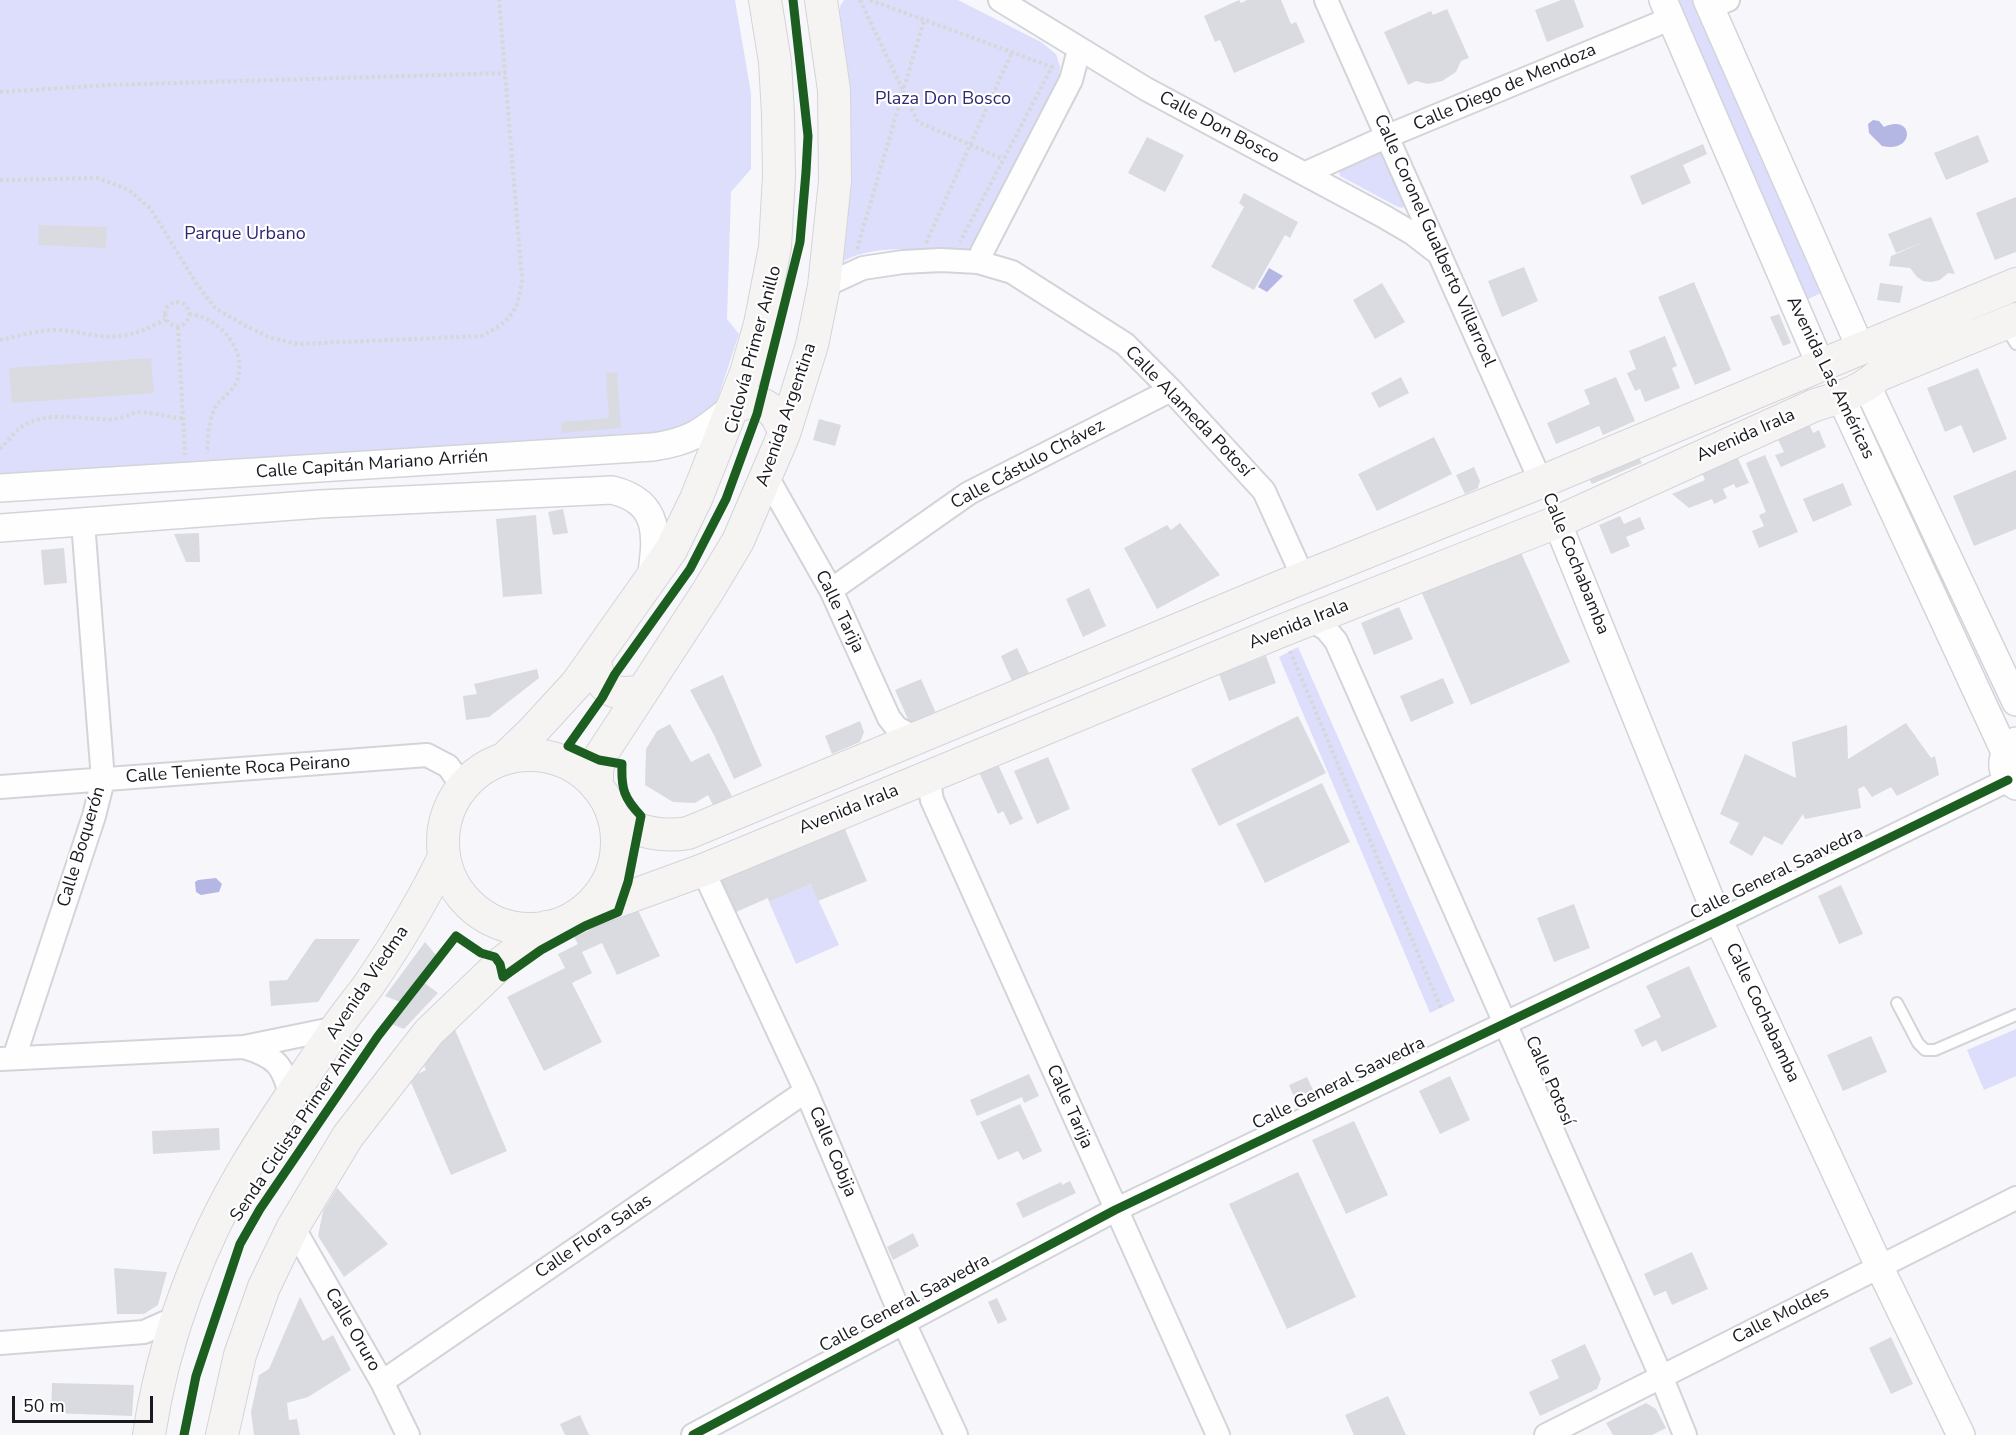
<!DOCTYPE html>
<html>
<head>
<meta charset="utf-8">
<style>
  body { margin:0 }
  #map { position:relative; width:2016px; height:1435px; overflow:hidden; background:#f7f7fb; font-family:"Nunito Sans",sans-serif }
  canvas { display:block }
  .scale { position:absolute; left:12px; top:1396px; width:141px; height:27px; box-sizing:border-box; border:3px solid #191a20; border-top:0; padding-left:8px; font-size:18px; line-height:21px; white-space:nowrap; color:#191a20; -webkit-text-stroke:4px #fff; paint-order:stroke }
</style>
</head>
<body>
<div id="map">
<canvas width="2016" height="1435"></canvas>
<div class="scale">50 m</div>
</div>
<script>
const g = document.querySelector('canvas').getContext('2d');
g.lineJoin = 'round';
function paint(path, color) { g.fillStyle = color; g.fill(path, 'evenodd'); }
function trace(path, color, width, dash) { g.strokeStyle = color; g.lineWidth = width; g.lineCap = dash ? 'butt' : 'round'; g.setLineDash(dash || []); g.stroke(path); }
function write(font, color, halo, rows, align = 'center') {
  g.font = font + ' "Nunito Sans",sans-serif'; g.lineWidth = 4.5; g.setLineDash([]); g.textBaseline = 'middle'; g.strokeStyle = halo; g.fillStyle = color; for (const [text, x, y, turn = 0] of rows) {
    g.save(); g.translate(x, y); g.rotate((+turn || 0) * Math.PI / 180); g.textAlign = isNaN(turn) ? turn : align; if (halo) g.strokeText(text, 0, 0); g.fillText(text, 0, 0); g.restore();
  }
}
paint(new Path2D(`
  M0,0H735L751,93V169L731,192L727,319L739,334L716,404L682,440L0,485Z
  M844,0H958L1041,42L1056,54L1060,66L1059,77L982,234L972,248L965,251C930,250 873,243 842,262C857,183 845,104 838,25L840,6Z
  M1666,0H1702L1829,289L1800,303Z
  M1373,152L1385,154L1407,205L1402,208L1396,206L1340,176L1339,171L1341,166Z
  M1298,647L1455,1001L1430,1013L1279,657Z
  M811,884L839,945L796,964L769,902Z
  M2016,1029V1076L1984,1090L1967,1050Z`), '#dcdefc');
paint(new Path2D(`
  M1873,120L1879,121L1884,127C1914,113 1916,154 1882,146L1869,133L1868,124Z
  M1269,268L1283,276L1267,292L1258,287Z
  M216,878L222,884L219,892L201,895L196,892L195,882L198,880Z`), '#b4b6e4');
paint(new Path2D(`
  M1239,0L1241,3L1247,0H1281L1291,24L1296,22L1305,42L1234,73L1220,40L1215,42L1204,16Z
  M1561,0H1574L1584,27L1547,42L1535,10Z
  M1447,9L1469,58L1461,61L1456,72L1442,81L1428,84L1416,81L1408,85L1384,32L1431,11L1433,15Z
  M1978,135L1989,162L1946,180L1934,153Z
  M1147,137L1184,155L1165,192L1128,173Z
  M1703,144L1707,154L1683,165L1691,183L1642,205L1630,176Z
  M1244,193L1298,222L1290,238L1285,235L1254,290L1211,267L1244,207L1239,203Z
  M2016,197V252L1995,260L1976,213Z
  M1931,217L1955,274L1948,273L1940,280L1931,282L1923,281L1917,277L1910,268L1889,266L1891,256L1926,241L1896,253L1888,234Z
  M39,225L107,227L106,248L38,245Z
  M1524,267L1538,301L1502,317L1488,281Z
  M1694,282L1731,370L1695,385L1658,297Z
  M1382,283L1405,322L1375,339L1353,300Z
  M1880,283L1903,286L1900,303L1877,300Z
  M1779,314L1791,343L1783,346L1770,317Z
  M1665,336L1677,366L1672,368L1680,388L1645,402L1640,389L1635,391L1627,373L1636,369L1629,351Z
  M151,358L154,393L12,403L9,368Z
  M1978,368L2007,439L1973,453L1961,425L1945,432L1927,388Z
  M617,372L621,428L562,433L561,422L609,418L606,373Z
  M1401,377L1409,393L1379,408L1371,393Z
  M1616,377L1635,421L1603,435L1599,426L1556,444L1547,423L1590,404L1584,390Z
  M819,419L841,425L835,446L813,440Z
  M1809,424L1813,433L1819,430L1826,447L1781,467L1775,455L1784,452L1777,438Z
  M1434,437L1452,474L1377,511L1358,474Z
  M1735,452L1749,483L1736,488L1734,484L1723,489L1727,498L1714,504L1712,499L1689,508L1672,494L1705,480L1698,463Z
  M1765,455L1798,532L1759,548L1752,531L1764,526L1759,515L1766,512L1746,463Z
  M1639,458L1642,463L1592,484L1589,479Z
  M1474,467L1480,481L1478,488L1465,494L1456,475Z
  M2016,470V529L1974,546L1953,496Z
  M1843,483L1852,505L1813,522L1803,499Z
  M563,509L568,533L553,535L548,512Z
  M536,515L542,594L503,597L496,519Z
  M1620,516L1624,524L1640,517L1645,529L1626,537L1630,546L1611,554L1599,525Z
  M1180,523L1220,575L1157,609L1124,548L1167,525L1171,530Z
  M199,533L200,562H186L174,534Z
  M1518,546L1570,662L1471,705L1420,589Z
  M64,548L67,583L44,585L41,550Z
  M1089,588L1106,626L1083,637L1066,599Z
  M1399,607L1413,639L1374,655L1361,623Z
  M1017,648L1029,673L1012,681L1001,656Z
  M1266,656L1276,683L1229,701L1219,674Z
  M537,669L539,678L489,717L466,720L463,696L477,694L474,684Z
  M723,675L762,766L734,779L715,737L690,690Z
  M1443,678L1454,703L1411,722L1400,696Z
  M921,679L936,713L910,724L895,690Z
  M1298,716L1326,773L1219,826L1191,769Z
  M860,721L864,732L860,742L832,754L825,736Z
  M1906,723L1931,758L1935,756L1939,775L1897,796L1891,787L1872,797L1864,786L1858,789L1861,808L1805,819L1803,814L1782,845L1764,836L1752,856L1729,843L1739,823L1720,814L1745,754L1796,778L1792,742L1847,725L1848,759Z
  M670,724L691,762L709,753L732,796L713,805L708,795L695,803L673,802L645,785L646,749L657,731Z
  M1048,757L1070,809L1037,824L1014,771Z
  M996,760L1023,819L1010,825L1003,811L998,814L977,768Z
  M1322,783L1350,842L1265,883L1236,824Z
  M844,827L867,881L818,901L811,884L769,902L768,898L727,916L719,879Z
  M1841,885L1863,934L1839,944L1818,896Z
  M1574,904L1590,948L1554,962L1537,918Z
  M637,908L660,956L617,975L602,943L582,952L592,973L572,983L602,1042L544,1071L507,997L565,968L558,954L578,944L574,937Z
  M315,939H360L318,1002L271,1006L269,981L287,980Z
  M425,942L436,955L400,1002L385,996Z
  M1689,966L1717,1027L1662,1052L1656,1040L1642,1047L1634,1030L1661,1017L1646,986Z
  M423,982L438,993L404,1029L389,1023Z
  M453,1025L507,1151L451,1175L409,1078L426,1070L421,1058Z
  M1871,1036L1887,1072L1843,1091L1827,1055Z
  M1029,1074L1039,1096L1024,1103L1022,1097L977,1116L970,1100Z
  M1450,1076L1470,1120L1440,1134L1419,1091Z
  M1307,1077L1313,1090L1295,1099L1289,1085Z
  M1020,1104L1042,1151L1023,1160L1018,1151L998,1160L980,1122Z
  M1354,1121L1388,1195L1346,1214L1312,1140Z
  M219,1128L220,1150L153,1154L152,1131Z
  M1298,1172L1356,1297L1287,1329L1229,1204Z
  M1070,1181L1076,1193L1023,1218L1016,1203L1061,1182L1062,1185Z
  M337,1188L388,1244L344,1277L318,1236L323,1211Z
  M913,1233L919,1246L893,1260L887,1247Z
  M1692,1252L1708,1289L1672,1305L1666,1291L1654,1296L1644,1274Z
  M114,1268L167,1272L158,1305L144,1314H117Z
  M300,1297L323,1341L333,1335L351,1370L308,1397L287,1403L289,1420L297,1419L300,1435H254L251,1412L259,1375L269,1369Z
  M997,1298L1007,1320L998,1324L988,1302Z
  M1891,1337L1913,1384L1891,1394L1869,1348Z
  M1585,1344L1601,1379L1597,1389L1540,1416L1529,1392L1559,1378L1551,1360Z
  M52,1383L134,1385L132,1416L51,1413Z
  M1388,1396L1406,1435H1354L1345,1415Z
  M1646,1403L1656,1409L1666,1428L1652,1435H1613L1606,1423Z
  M580,1415L589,1435H565L560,1424Z`), '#dadbe0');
const service = new Path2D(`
  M2005,327L2016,344
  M1897,1003L1918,1043L1925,1050H1935L2016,1015`);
const minor = new Path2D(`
  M1000,0L1146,89L1383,216L1412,233L1438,253
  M1326,0L1541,482
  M1710,7L1728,0
  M1306,173L1388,136L1672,18
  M978,262L983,250L1071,80L1079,50
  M824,286L863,268L903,262L941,260L978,262L1012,272L1125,344L1171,390L1264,491L1303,577
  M767,477L831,590L889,718L897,728L917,739
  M831,590L969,493L1171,390
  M1310,620L1326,629L1336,641L1661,1376L1685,1435
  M930,777V788L932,800L1218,1435
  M0,787L427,755L448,766L463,787
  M703,870L806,1091L904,1323L956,1435
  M244,1047C277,1057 283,1065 291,1098
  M14,1058L94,816L103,780L83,522
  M1,1059L244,1047L337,1028
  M293,1227L382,1382L408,1435
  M0,1343L144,1332L178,1317
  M382,1382L806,1091
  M693,1435L1115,1210L1719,921L2008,780
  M1546,1435L2016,1198`);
const tertiary = new Path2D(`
  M1663,0L1821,366
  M1707,0L1861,349
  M1867,386L2016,702
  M1841,398L2005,752
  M0,488L653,447C692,441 702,432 732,408
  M1557,522L1719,921L1879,1266L1961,1435
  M0,528L320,504L612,490C662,502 657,538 651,579
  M2016,741C1999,753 1998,775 2016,786`);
const secondary = new Path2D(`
  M732,408C759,395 777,407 784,434
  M595,660C599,689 612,697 641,691
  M443 842a87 87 0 1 1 174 0a87 87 0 1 1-174 0Z
  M504,759L533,731L577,683L671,550L696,499L746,373L760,324L775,247L779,176L778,114L775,62L765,0
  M597,787V770L601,755L708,591L738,541L784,434L812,345L824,286L835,181L834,90L821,0
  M615,821C640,831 661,838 688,833L1285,585L1541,482L2016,284
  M574,917L703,870L1281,631L1557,522L1815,405C1839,398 1860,392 1879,375L2016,319
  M149,1435C163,1341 199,1244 248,1163C275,1118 306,1074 335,1030C345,1015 357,1001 368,986C396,945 422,903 444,857
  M222,1435L240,1355L264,1287L293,1227L348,1136L429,1032L500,964L546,927`);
trace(service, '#d3d4d9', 14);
trace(minor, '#d3d4d9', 26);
trace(tertiary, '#d3d4d9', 30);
trace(secondary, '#d3d4d9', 34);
trace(new Path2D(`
  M860,0L918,122L1003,159
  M870,0L1052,67L960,242
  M0,92L109,85L506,73
  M0,180L98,178L129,190L151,209L196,283L215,308L246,326L271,338L299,344L481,336C511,321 518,312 522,280L499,0
  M926,243L1012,52
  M857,249L924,20
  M165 314a12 12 0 1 1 24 0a12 12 0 1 1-24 0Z
  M189,314C220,317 250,353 236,383C230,395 217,400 213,412C208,424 208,440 207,453
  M178,327L185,455
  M0,340C20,336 40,329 61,330C72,331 82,333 93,335C119,340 143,333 165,319
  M0,449C7,442 14,432 23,426C50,409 85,421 115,419C124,418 132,412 142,412C156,413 168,418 183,418
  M1290,651L1441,1008`), '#d7d7d8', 4, [3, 3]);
trace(service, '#fefefe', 10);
trace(minor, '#fefefe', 22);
trace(tertiary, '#fefefe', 27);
trace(secondary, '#f5f4f2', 32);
trace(new Path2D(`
  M184,1435L196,1376L240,1244L260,1209L378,1036L456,936L481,953L495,957L500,964L503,977L541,950L585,926L618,912L628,882L641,816C624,798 621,789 622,764L599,760L568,746L602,698L615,674L690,569L726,499L757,414L800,242L806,172L808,136L793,0
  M693,1435L1115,1210L1719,921L2008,780`), '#1b5e20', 9);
write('18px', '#191a20', '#fff', [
  ["Calle Diego de Mendoza",1505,88,-23],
  ["Calle Don Bosco",1219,128,28],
  ["Calle Coronel Gualberto Villarroel",1434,241,66],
  ["Ciclovía Primer Anillo",754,350,-75],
  ["Avenida Las Américas",1830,378,64],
  ["Calle Alameda Potosí",1188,412,46],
  ["Avenida Argentina",787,415,-71],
  ["Avenida Irala",1746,436,-24],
  ["Calle Capitán Mariano Arrién",372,465,-4],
  ["Calle Cástulo Chávez",1028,465,-28],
  ["Calle Cochabamba",1575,564,68],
  ["Calle Tarija",839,612,64],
  ["Avenida Irala",1299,625,-22],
  ["Calle Teniente Roca Peirano",238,770,-4],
  ["Avenida Irala",849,810,-22],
  ["Calle Boquerón",82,847,-73],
  ["Calle General Saavedra",1777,874,-26],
  ["Avenida Viedma",368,983,-56],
  ["Calle Cochabamba",1762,1013,65],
  ["Calle Potosí",1549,1081,66],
  ["Calle General Saavedra",1339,1084,-26],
  ["Calle Tarija",1069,1107,66],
  ["Senda Ciclista Primer Anillo",298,1127,-56],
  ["Calle Cobija",832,1152,67],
  ["Calle Flora Salas",594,1237,-34],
  ["Calle General Saavedra",905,1304,-28],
  ["Calle Moldes",1781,1316,-27],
  ["Calle Oruro",352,1330,60]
]);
write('18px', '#2e2772', '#fff', [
  ["Plaza Don Bosco",943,100],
  ["Parque Urbano",245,235]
]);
</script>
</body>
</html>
